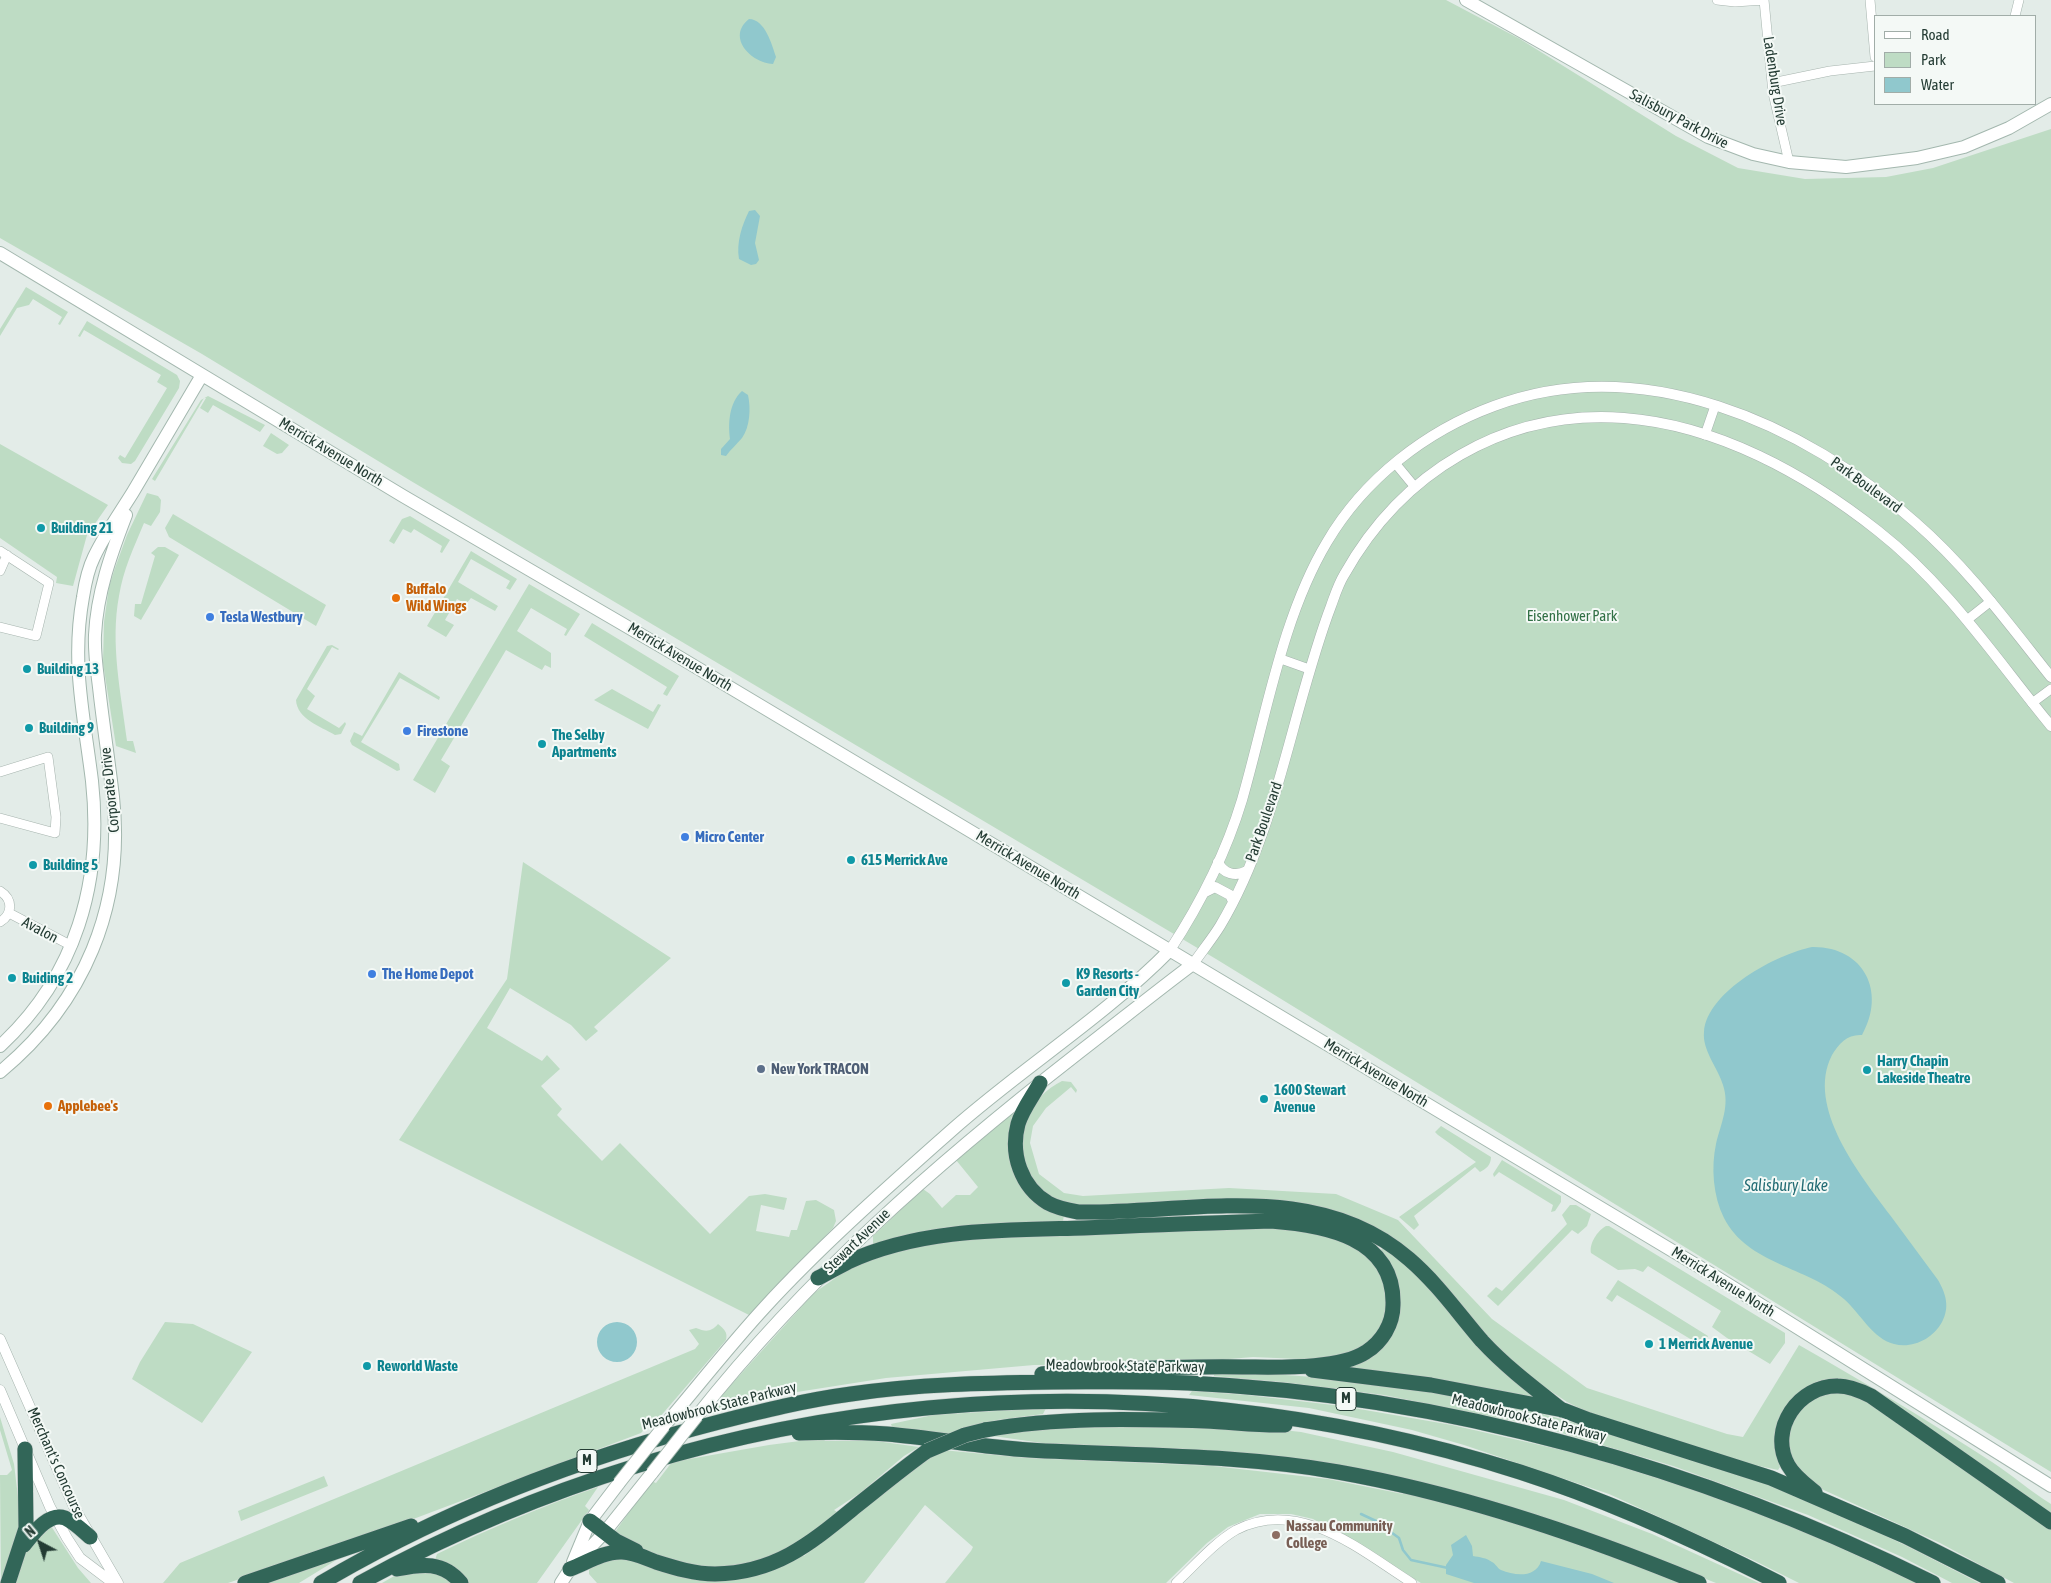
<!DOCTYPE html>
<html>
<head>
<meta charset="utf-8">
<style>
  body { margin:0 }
  #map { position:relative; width:2051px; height:1583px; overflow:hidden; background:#e3ece8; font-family:"Asap Condensed",sans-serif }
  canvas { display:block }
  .legend { position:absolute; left:1874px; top:15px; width:162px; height:90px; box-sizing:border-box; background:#f4f9f6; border:1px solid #a1ada8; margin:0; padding:6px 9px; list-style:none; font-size:15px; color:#243c34 }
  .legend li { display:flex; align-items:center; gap:10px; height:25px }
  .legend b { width:25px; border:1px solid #a1ada8 }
  .north { position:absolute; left:15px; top:1518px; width:50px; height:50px; -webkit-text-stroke:4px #f4f9f6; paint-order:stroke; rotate:320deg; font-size:14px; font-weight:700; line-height:20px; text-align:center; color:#243c34 }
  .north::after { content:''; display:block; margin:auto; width:18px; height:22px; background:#243c34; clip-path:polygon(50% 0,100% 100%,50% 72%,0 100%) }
</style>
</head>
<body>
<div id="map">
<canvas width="2051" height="1583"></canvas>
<ul class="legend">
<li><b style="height:6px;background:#fff"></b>Road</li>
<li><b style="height:14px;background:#bedcc4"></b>Park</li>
<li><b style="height:14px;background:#90c8cd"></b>Water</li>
</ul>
<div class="north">N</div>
</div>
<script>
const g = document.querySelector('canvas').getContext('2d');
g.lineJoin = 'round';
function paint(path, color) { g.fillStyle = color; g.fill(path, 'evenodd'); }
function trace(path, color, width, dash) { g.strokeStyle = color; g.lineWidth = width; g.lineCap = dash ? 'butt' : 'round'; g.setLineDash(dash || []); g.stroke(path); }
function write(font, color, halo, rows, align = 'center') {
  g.font = font + ' "Asap Condensed",sans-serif'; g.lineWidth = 4; g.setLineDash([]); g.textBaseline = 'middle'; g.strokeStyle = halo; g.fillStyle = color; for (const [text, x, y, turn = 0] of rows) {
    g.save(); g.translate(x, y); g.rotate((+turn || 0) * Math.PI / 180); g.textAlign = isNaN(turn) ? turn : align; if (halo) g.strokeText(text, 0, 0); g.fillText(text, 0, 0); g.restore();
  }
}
paint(new Path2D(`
  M0,0H1446L1520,39L1676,136L1738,168L1805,179L1886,177L1933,168L2051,129V1472L1216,959L411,481L202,354L0,238Z
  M26,287L68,312L60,325L58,324L62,317L33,299L29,305L17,308L0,336V329Z
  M87,321L177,375L180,381L179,388L135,461L131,464L122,463L118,458L120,455L125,458L167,388L157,382L161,375L84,330L80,337L78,336Z
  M208,396L265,425L260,432L213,405L208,413L200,408L206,398H204L155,481L152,479L201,400Z
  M271,433L289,445L282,453L277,454L263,446Z
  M0,444L108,505L87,535L73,586L56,583L57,577L0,538Z
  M147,493L158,496L161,500L160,512L151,526L144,523C134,547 123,570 119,596C110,644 121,693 127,741H133L136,753L116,746L103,663L104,622L109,587L115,568L127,535Z
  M173,514L326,605L316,626L169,537L165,528Z
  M410,516L450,540L442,553L440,552L442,546L414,529L411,533L403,529L394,544L389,541L402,519Z
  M158,547H165L179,555L141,620L134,616L135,604H141L155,556L151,553Z
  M471,551L517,579L510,590L506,588L510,581L471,559L458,582L498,606L495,611L471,598L466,604L457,599L445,620L454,625L446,637L427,626Z
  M529,584L580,614L566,636L564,635L567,629L531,608L517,631L551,653V668L545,665L542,670L506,650L441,760L450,766L435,793L413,780Z
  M592,623L679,676L667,696L663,694L667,687L584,636Z
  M332,645L339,649L338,650L332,647L307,689L315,696L307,709L339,728L345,722L346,724L341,734L335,735C320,726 297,719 296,700L327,646Z
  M399,672L440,697L439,700L400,678L361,742L399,764L400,770L397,771L352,745L350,741L354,732L362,736Z
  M612,689L653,712L658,704L661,705L648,729L594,700Z
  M523,862L671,958L594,1027L598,1031L586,1041L571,1025L510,988L487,1028L542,1061L547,1055L560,1069L541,1086L562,1109L557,1115L602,1161L620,1143L710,1234L749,1196L765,1194L787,1198L784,1210L761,1205L756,1231L789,1237L791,1230H797L806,1201L816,1200L834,1210L836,1221L833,1228L749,1315L399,1140L507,979Z
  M1062,1081L1071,1082L1077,1090L1076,1093L1071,1087L1046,1108L1033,1126L1030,1143L1039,1174L1064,1193L1083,1196L1229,1188L1336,1194L1398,1220L1492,1319L1587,1388L1727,1434L1743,1437L1799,1345C1864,1382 1929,1421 1992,1462C2012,1475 2030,1491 2051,1504V1513L1865,1385C1852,1381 1833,1377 1819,1381C1814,1382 1809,1386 1805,1388C1777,1405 1771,1436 1780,1467L1778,1470L1736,1461L1602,1419L1567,1402L1534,1380L1507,1358L1382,1231L1348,1215L1318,1206L1287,1202L1081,1207C1068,1205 1055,1202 1044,1194C1035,1187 1029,1176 1025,1165C1014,1132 1030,1097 1062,1081Z
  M1013,1112L1015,1114L1011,1118L1014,1121L1011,1161L1064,1215L1063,1221L947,1227L873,1245V1236L923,1189L930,1194L942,1208L956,1195H970L978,1187L956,1160Z
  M1441,1126L1491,1157C1491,1165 1486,1169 1480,1172L1475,1167L1414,1216L1419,1225L1414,1230L1399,1217L1476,1162L1438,1135L1435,1132Z
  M1502,1160L1561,1196V1202L1555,1211L1551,1212L1553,1205L1499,1172L1494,1177L1493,1174Z
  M1570,1205H1576L1591,1214L1587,1226L1578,1234L1572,1230L1498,1306L1487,1296L1496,1287L1502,1291L1567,1224L1562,1215Z
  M1606,1226H1609L1785,1333V1343L1770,1364L1727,1338L1712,1327L1721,1311L1648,1266L1643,1272L1635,1269L1618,1270L1591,1253C1589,1244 1597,1231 1606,1226Z
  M1296,1227L1336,1237L1360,1249L1377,1266L1387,1291L1386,1314L1376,1334L1357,1351L1322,1360L1253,1357L1170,1364L1034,1365L886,1378L797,1392L755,1402L709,1415L723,1398L721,1396L814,1293L851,1267L903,1248L988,1236Z
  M1385,1245L1408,1264L1537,1397L1501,1392L1427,1377L1345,1368L1398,1314C1400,1286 1398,1273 1380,1251Z
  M1618,1280L1708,1336L1702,1346L1617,1295L1612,1302L1606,1298Z
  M165,1322L193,1324L252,1352L202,1423L132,1379L140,1362Z
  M718,1324C724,1329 728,1332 726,1340L659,1418L656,1416L641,1433L416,1518L228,1583H163L180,1563L695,1349L699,1344L689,1330L696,1328C706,1332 711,1332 718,1324Z
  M1214,1372C1309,1374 1404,1383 1498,1403C1555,1416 1612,1433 1668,1451C1712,1465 1758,1479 1801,1497C1862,1523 1920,1552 1979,1583H1952L1902,1557L1808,1515L1673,1466L1538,1426L1384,1395L1282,1382L1214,1376Z
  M1192,1391L1247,1395L1342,1406L1452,1425L1584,1455L1710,1495L1795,1527L1917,1583H1799L1753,1560L1609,1494L1464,1445L1412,1430L1309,1408L1189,1395Z
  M1826,1391L1861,1395L2051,1528V1583H2014L1940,1543L1815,1486L1792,1462L1787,1443L1796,1410Z
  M1046,1408L1043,1414L997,1420L970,1426L947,1434L892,1427L891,1424L933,1415Z
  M0,1417L14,1464L18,1497L21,1499V1520L1,1583L0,1475H7L12,1470L0,1430Z
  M1100,1425H1237L1301,1432L1393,1452L1564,1500L1652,1534L1759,1583H1716L1653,1558L1281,1458L1187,1449L1042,1443L986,1435Z
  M823,1438L825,1441H876L919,1447L904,1456L860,1493L834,1510L837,1512C824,1523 810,1537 795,1545C750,1570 690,1576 644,1551C634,1546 625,1538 615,1532L651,1481L656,1483L672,1462L769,1445Z
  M942,1450L1027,1458L1213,1466L1328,1479L1403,1494L1404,1492L1510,1521L1595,1548L1686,1583H1421L1353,1541L1313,1519L1291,1514H1260L1228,1527L1207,1543L1166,1583H945L971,1551L973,1547L925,1505L864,1583H597L589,1574V1570L597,1562L620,1554L686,1577L802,1553L804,1556L912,1468Z
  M324,1476L328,1486L241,1521L238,1511Z
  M598,1487L585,1506L589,1510L537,1583H465L435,1560L437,1554C490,1528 543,1506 598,1487Z
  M51,1526L78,1568L91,1583H10L23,1550Z
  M337,1555L338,1559L299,1583H255Z
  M438,1570L454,1583H382L396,1575Z`), '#bedcc4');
paint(new Path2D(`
  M749,19C765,19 772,45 776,57L773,64C751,63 726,37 749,19Z
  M755,210L760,216L755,243L759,260L756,264L751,265L739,259C736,243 742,225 749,211Z
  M742,391L748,395C751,408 750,427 742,438C737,444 731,449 726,456L721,455V449L730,439C728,423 729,403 742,391Z
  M1812,947C1863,946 1887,991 1862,1035C1848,1034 1839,1043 1832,1055C1805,1107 1861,1176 1890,1215C1906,1237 1922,1258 1938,1280C1946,1294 1950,1307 1942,1322C1933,1339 1912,1349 1894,1344C1873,1339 1860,1313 1844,1299C1807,1266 1748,1265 1724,1218C1713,1196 1711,1167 1716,1144C1721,1123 1730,1106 1723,1085C1718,1068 1702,1050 1704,1032C1707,991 1777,954 1812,947Z
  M597 1342a20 20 0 1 1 40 0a20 20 0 1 1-40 0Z
  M1466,1535L1472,1546L1473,1556C1479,1557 1487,1558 1492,1562C1496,1564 1497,1568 1501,1570C1515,1576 1536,1578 1541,1561L1592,1574L1614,1583H1474L1446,1574V1565L1453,1555L1451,1545Z`), '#90c8cd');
trace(new Path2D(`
  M1361,1514L1376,1521L1399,1538L1403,1550L1411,1560L1448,1568`), '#90c8cd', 2.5);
const minor = new Path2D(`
  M1717,0L1735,2L1764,0
  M1764,0L1773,93L1789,162
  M1870,0L1875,57
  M2015,16L2019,0
  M1772,83L1830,71L1875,66
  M1705,435L1715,406
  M1395,463L1414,486
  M0,551L49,583L36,636L0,627
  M0,571L7,555
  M1967,620L1991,601
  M1281,659L1309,669
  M2032,703L2051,689
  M0,772L48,757L56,817L55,833L0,818
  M0,891C13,899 13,914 0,922
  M9,913L72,946
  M1176,1583C1194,1566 1215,1542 1236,1530C1300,1497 1361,1551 1412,1583`);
const tertiary = new Path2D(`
  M1218,862C1223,874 1236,877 1247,871
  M1205,892L1215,887L1230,895L1233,901
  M1170,950C1200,904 1226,853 1242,800C1266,717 1282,617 1327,542C1364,479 1426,431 1494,406C1642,351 1804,423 1915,522C1967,567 2008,623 2051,677
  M1193,964C1202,951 1212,939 1220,926C1259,861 1278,785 1298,712C1308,676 1318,640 1331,606C1335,595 1338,585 1344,575C1401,473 1504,409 1624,418C1717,425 1806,474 1878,531C1947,585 1996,659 2051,726
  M0,1339L74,1507L118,1583
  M0,1390L50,1507L67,1538L80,1558L113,1583`);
const secondary = new Path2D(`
  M1466,0L1708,137L1753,154L1789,162L1846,167L1917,158L1964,147L2009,128L2051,104
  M0,253L403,496L674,654L1713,1275L2051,1486
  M0,1046C76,976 103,882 92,781C84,716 71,663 83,597C85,584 88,569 94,557C105,534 120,513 133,492C156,453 179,414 202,375
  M0,1072C84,1003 125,906 113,797C109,763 104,730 100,696C98,676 94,656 95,635C97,593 111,554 126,515
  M697,1416C808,1276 936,1164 1077,1054C1116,1024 1154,993 1193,964
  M664,1426C698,1386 730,1345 765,1307C823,1244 888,1187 952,1130C1022,1068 1104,1017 1170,950
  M573,1562L590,1521L619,1483
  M561,1583L570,1569L604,1533L652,1473`);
const motorway = new Path2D(`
  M1040,1083C1033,1096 1022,1110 1018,1124C1010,1154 1021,1187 1048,1203C1057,1208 1067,1210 1078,1212C1189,1214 1316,1178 1409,1259C1437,1283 1458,1313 1482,1341C1506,1367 1534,1388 1562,1410
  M818,1278C828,1273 838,1267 848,1262C921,1228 1006,1230 1084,1228C1147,1225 1209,1223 1271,1221C1324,1225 1395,1237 1393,1305C1393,1324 1382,1342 1366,1352C1339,1370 1275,1367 1243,1367C1196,1366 1149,1368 1102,1370C1082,1371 1062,1371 1042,1374
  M1312,1370L1431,1385L1563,1410L1589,1420L1771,1478L1905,1536L1998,1583
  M985,1430C1057,1417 1132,1419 1205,1421C1232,1422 1259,1426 1285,1425
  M799,1433C828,1432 858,1432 887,1434C934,1438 982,1447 1029,1450C1132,1456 1236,1454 1338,1472C1462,1494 1583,1535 1699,1583
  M1815,1492C1805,1484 1794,1476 1788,1465C1768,1429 1799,1385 1838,1386C1849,1386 1861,1391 1871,1396L2051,1522
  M590,1521L616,1541L636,1551
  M24,1545C33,1534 48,1512 65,1518C74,1522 83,1531 90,1537
  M397,1569C422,1564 443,1561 461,1583
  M570,1569C586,1563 603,1552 620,1552C632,1551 645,1558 656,1562C675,1568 695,1574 715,1574C776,1573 811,1543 855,1507C879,1488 902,1469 927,1451
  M8,1583L26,1528L25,1449
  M245,1583L411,1526
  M321,1583C445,1510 579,1458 719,1422C762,1411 806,1400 851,1394C918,1384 985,1383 1053,1382C1098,1382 1143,1381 1188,1383C1445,1395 1703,1468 1933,1583
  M360,1583C716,1387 1133,1349 1520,1472C1610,1501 1695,1540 1779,1583`);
trace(minor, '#a6b4ae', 10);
trace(tertiary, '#a6b4ae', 11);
trace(secondary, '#a3b7ae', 14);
trace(motorway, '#c2c8c6', 16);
trace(minor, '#fff', 9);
trace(tertiary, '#fff', 10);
trace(secondary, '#fff', 12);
trace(motorway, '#326658', 15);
const secondaryBridge = new Path2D(`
  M652,1473L697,1416
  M619,1483L664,1426`);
const motorwayBridge = new Path2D(`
  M927,1451L965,1435L985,1430`);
trace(secondaryBridge, '#a3b7ae', 14, []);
trace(motorwayBridge, '#c2c8c6', 16, []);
trace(secondaryBridge, '#fff', 12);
trace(motorwayBridge, '#326658', 15);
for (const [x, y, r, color] of [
  [41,528,5,"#0f9aa8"],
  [396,598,5,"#e8710a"],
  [210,617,5,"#3f7fe0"],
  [27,669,5,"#0f9aa8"],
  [29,728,5,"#0f9aa8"],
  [407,731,5,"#3f7fe0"],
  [542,744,5,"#0f9aa8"],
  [685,837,5,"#3f7fe0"],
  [851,860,5,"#0f9aa8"],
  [33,865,5,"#0f9aa8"],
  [372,974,5,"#3f7fe0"],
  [12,978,5,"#0f9aa8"],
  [1066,983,5,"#0f9aa8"],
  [761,1069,5,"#5c6f8a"],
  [1867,1070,5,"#0f9aa8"],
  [1264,1099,5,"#0f9aa8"],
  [48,1106,5,"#e8710a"],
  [1649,1344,5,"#0f9aa8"],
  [367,1366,5,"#0f9aa8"],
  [1276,1535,5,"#8d6e63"]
]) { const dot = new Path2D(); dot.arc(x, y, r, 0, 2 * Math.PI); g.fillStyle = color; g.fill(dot); trace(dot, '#f4f9f6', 2); }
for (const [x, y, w] of [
  [1346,1399,20],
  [587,1461,20]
]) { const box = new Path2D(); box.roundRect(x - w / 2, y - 11.5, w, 23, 4); g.fillStyle = '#f4f9f6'; g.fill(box); trace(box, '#243c34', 1); }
write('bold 14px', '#243c34', null, [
  ["M",1346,1399],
  ["M",587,1461]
]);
write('15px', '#243c34', '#f4f9f6', [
  ["Ladenburg Drive",1775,81,81],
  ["Salisbury Park Drive",1679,119,28],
  ["Merrick Avenue North",331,452,31],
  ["Park Boulevard",1866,485,36],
  ["Merrick Avenue North",680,657,31],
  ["Corporate Drive",110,790,-96],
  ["Park Boulevard",1264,822,-71],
  ["Merrick Avenue North",1028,865,31],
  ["Avalon",40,930,28],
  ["Merrick Avenue North",1376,1073,31],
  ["Stewart Avenue",857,1241,-44],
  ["Merrick Avenue North",1723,1282,32],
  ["Meadowbrook State Parkway",1125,1366,1],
  ["Meadowbrook State Parkway",719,1406,-14],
  ["Meadowbrook State Parkway",1529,1418,14],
  ["Merchant's Concourse",56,1463,66]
]);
write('bold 15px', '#0d838f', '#f4f9f6', [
  ["Building 21",51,528],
  ["Building 13",37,669],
  ["Building 9",39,728],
  ["The Selby",552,735],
  ["Apartments",552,752],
  ["615 Merrick Ave",861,860],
  ["Building 5",43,865],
  ["K9 Resorts -",1076,974],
  ["Garden City",1076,991],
  ["Buiding 2",22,978],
  ["Harry Chapin",1877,1061],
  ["Lakeside Theatre",1877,1078],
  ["1600 Stewart",1274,1090],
  ["Avenue",1274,1107],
  ["1 Merrick Avenue",1659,1344],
  ["Reworld Waste",377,1366]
], 'left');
write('bold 15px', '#c56008', '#f4f9f6', [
  ["Buffalo",406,589],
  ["Wild Wings",406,606],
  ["Applebee's",58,1106]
], 'left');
write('15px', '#317045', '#f4f9f6', [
  ["Eisenhower Park",1572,616]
]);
write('bold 15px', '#366cbe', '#f4f9f6', [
  ["Tesla Westbury",220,617],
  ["Firestone",417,731],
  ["Micro Center",695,837],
  ["The Home Depot",382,974]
], 'left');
write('bold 15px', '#4e5e75', '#f4f9f6', [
  ["New York TRACON",771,1069]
], 'left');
write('bold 15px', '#785e54', '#f4f9f6', [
  ["Nassau Community",1286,1526],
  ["College",1286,1543]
], 'left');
write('italic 16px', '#226c74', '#f4f9f6', [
  ["Salisbury Lake",1786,1186]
]);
</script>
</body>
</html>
